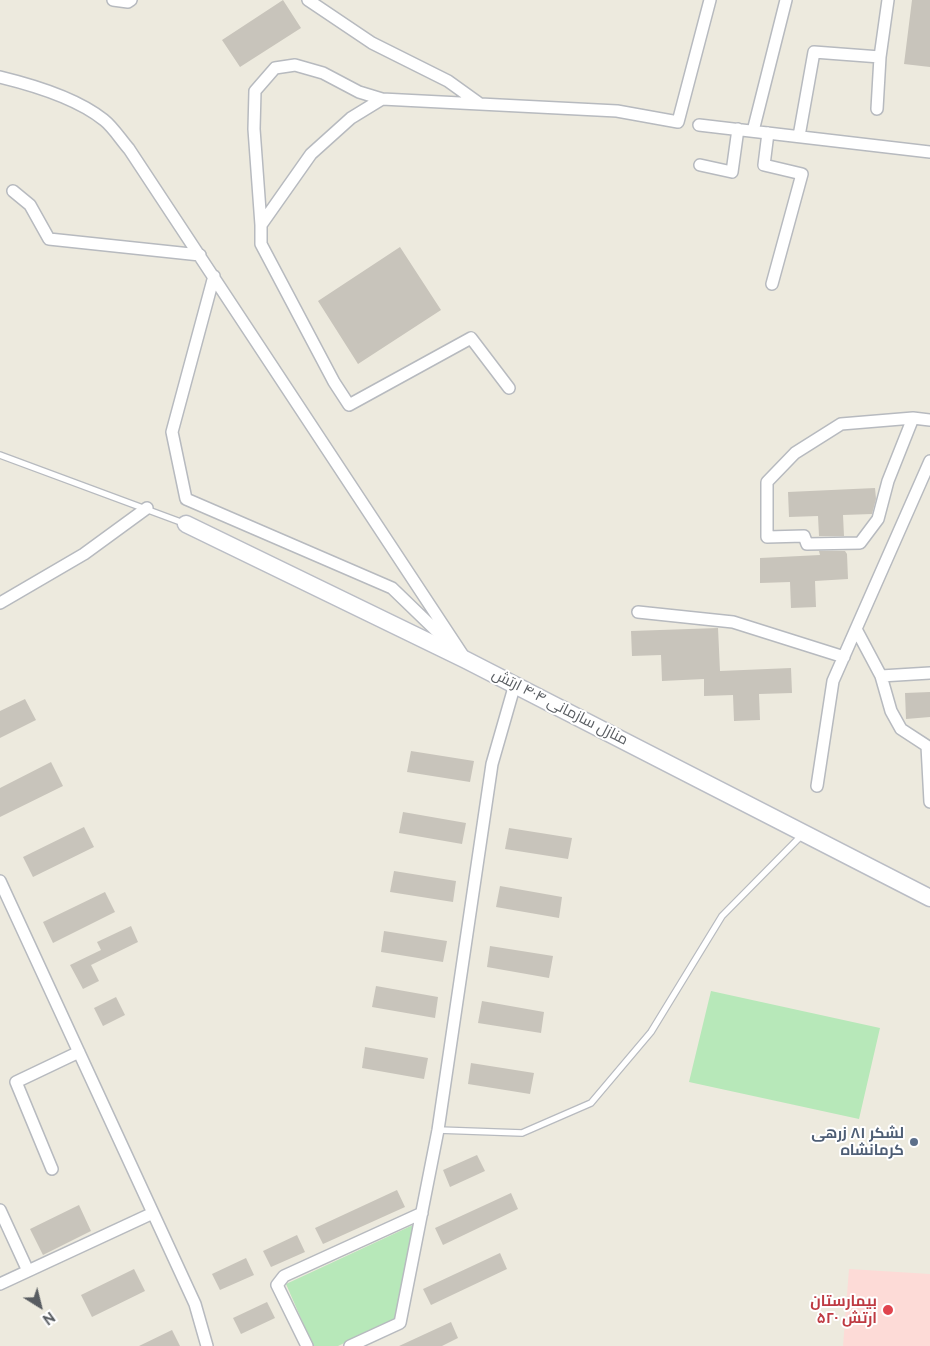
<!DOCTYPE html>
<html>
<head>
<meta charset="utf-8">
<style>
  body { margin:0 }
  #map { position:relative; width:930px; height:1346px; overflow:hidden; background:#edeade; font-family:Raleway,sans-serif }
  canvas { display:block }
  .north { position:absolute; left:15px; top:1281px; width:50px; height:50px; -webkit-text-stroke:4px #fff; paint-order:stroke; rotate:144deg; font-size:14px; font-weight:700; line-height:20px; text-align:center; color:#585c61 }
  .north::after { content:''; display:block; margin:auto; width:18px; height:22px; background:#585c61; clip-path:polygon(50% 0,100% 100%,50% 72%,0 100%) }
</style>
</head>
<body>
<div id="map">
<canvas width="930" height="1346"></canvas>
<div class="north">N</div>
</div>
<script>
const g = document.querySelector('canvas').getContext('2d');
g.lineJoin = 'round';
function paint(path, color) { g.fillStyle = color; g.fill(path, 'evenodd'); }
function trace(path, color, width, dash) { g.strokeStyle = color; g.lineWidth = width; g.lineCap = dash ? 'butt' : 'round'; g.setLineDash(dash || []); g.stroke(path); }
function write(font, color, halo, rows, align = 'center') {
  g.font = font + ' Raleway,Cairo,sans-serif'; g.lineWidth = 4; g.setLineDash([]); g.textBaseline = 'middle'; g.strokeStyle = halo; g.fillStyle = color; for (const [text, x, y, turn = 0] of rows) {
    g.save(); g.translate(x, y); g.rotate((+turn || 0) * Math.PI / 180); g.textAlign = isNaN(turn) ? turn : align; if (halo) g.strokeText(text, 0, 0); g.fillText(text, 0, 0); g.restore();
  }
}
paint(new Path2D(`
  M849,1269L930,1274V1346H843Z`), '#fddbd7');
paint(new Path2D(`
  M711,991L880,1028L859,1119L689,1082Z
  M413,1225L396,1318L338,1346H313L286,1284Z`), '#b7e8b9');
paint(new Path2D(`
  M283,0L301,28L240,67L222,40Z
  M912,0H930V67L904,64Z
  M400,247L441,310L358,364L318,301Z
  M875,488L876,499L872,514L843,515L844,536H819L818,516L789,517L788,492Z
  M819,551H845L847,554L848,579L815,581L816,607L791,608L790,582L760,583V558L820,555Z
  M718,628L720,671L791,668L792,693L759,694L760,720L734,721L733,695L704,696V679L662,681L661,655L632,656L631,631Z
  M930,692V717L906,719L905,693Z
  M25,699L36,720L0,738V711Z
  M411,751L474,761L470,782L407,772Z
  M51,762L63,786L0,817V788Z
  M403,812L466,823L462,844L399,833Z
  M84,827L94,847L33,877L23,857Z
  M509,828L572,838L568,859L505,849Z
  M394,871L456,881L453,902L390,892Z
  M500,886L562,897L559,918L496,907Z
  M105,892L115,912L53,943L43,922Z
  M131,926L138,942L91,965L99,981L83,989L70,965L101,950L97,942Z
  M384,931L447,941L443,962L381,952Z
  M490,946L553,956L549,978L487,967Z
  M376,986L438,997L435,1018L372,1007Z
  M116,997L125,1015L103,1026L94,1008Z
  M482,1001L544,1012L541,1033L478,1023Z
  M365,1047L428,1058L424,1079L362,1068Z
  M471,1063L534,1073L530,1094L468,1084Z
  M477,1155L485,1171L450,1187L443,1170Z
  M397,1190L405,1207L323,1244L315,1228Z
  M511,1193L518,1209L443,1245L435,1228Z
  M79,1205L91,1231L43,1255L30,1229Z
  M297,1235L305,1252L271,1267L263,1251Z
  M500,1253L507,1269L431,1305L423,1289Z
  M246,1258L254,1275L220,1290L212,1274Z
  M134,1269L145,1291L92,1317L81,1295Z
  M267,1302L275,1318L241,1334L233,1318Z
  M451,1322L458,1338L442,1346H399Z
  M172,1330L180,1346H139Z`), '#c8c4bb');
const lane = new Path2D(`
  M0,455L186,524
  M438,1130L522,1133L591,1103L651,1032L722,916L802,835`);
const street = new Path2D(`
  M113,0L128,2L131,0
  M308,0L372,43L448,81L480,104
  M0,77C33,85 77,98 104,120C113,127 121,140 129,149L466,660
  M877,109L880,57
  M699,125L930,152
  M753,131L786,0
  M768,133L764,165L802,174L772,284
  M799,136L814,52L880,57L888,0
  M700,165L732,172L738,129
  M13,191L30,205L49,239L200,255
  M261,225L254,129L255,91L275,68L295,65L323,73L359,92L382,99
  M214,276L172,432L186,499L392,588L451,645
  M509,388L471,338L349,405L334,382L261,244V225L311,154L351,118L382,99L617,111L678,122L710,0
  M913,418L888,481L878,519L860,543L807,544L804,536L767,537V482L795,453L841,424L913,418L930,420
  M0,603L84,554L147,508
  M638,612L733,622L844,657
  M856,629L881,676L891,711L901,729L927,746L930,802
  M881,676L930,673
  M817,786L833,681L930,461
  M0,881L195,1304L207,1346
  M52,1169L16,1082L79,1052
  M0,1210L28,1271
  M0,1284L153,1213
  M307,1346L277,1285L284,1276L422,1213
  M350,1346L400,1323L438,1130L492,764L515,684`);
const secondary = new Path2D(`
  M186,524L466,660L930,898`);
trace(lane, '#b7babf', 8);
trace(street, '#b7babf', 14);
trace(secondary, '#babdc5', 19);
trace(lane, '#fff', 5.5);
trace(street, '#fff', 11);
trace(secondary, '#fff', 16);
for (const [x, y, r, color] of [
  [914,1142,5,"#5c6f8a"],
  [888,1310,6,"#e0444e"]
]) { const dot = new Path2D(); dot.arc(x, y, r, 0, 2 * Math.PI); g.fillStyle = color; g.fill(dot); trace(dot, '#fff', 2); }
write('15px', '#585c61', '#fff', [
  ["منازل سازمانی ۴۰۴ ارتش",560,707,27]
]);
write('bold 15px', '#4e5e75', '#fff', [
  ["لشکر ۸۱ زرهی",904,1133],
  ["کرمانشاه",904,1150]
], 'right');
write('bold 15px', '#be3a42', '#fff', [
  ["بیمارستان",877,1301],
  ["۵۲۰ ارتش",877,1318]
], 'right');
</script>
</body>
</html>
